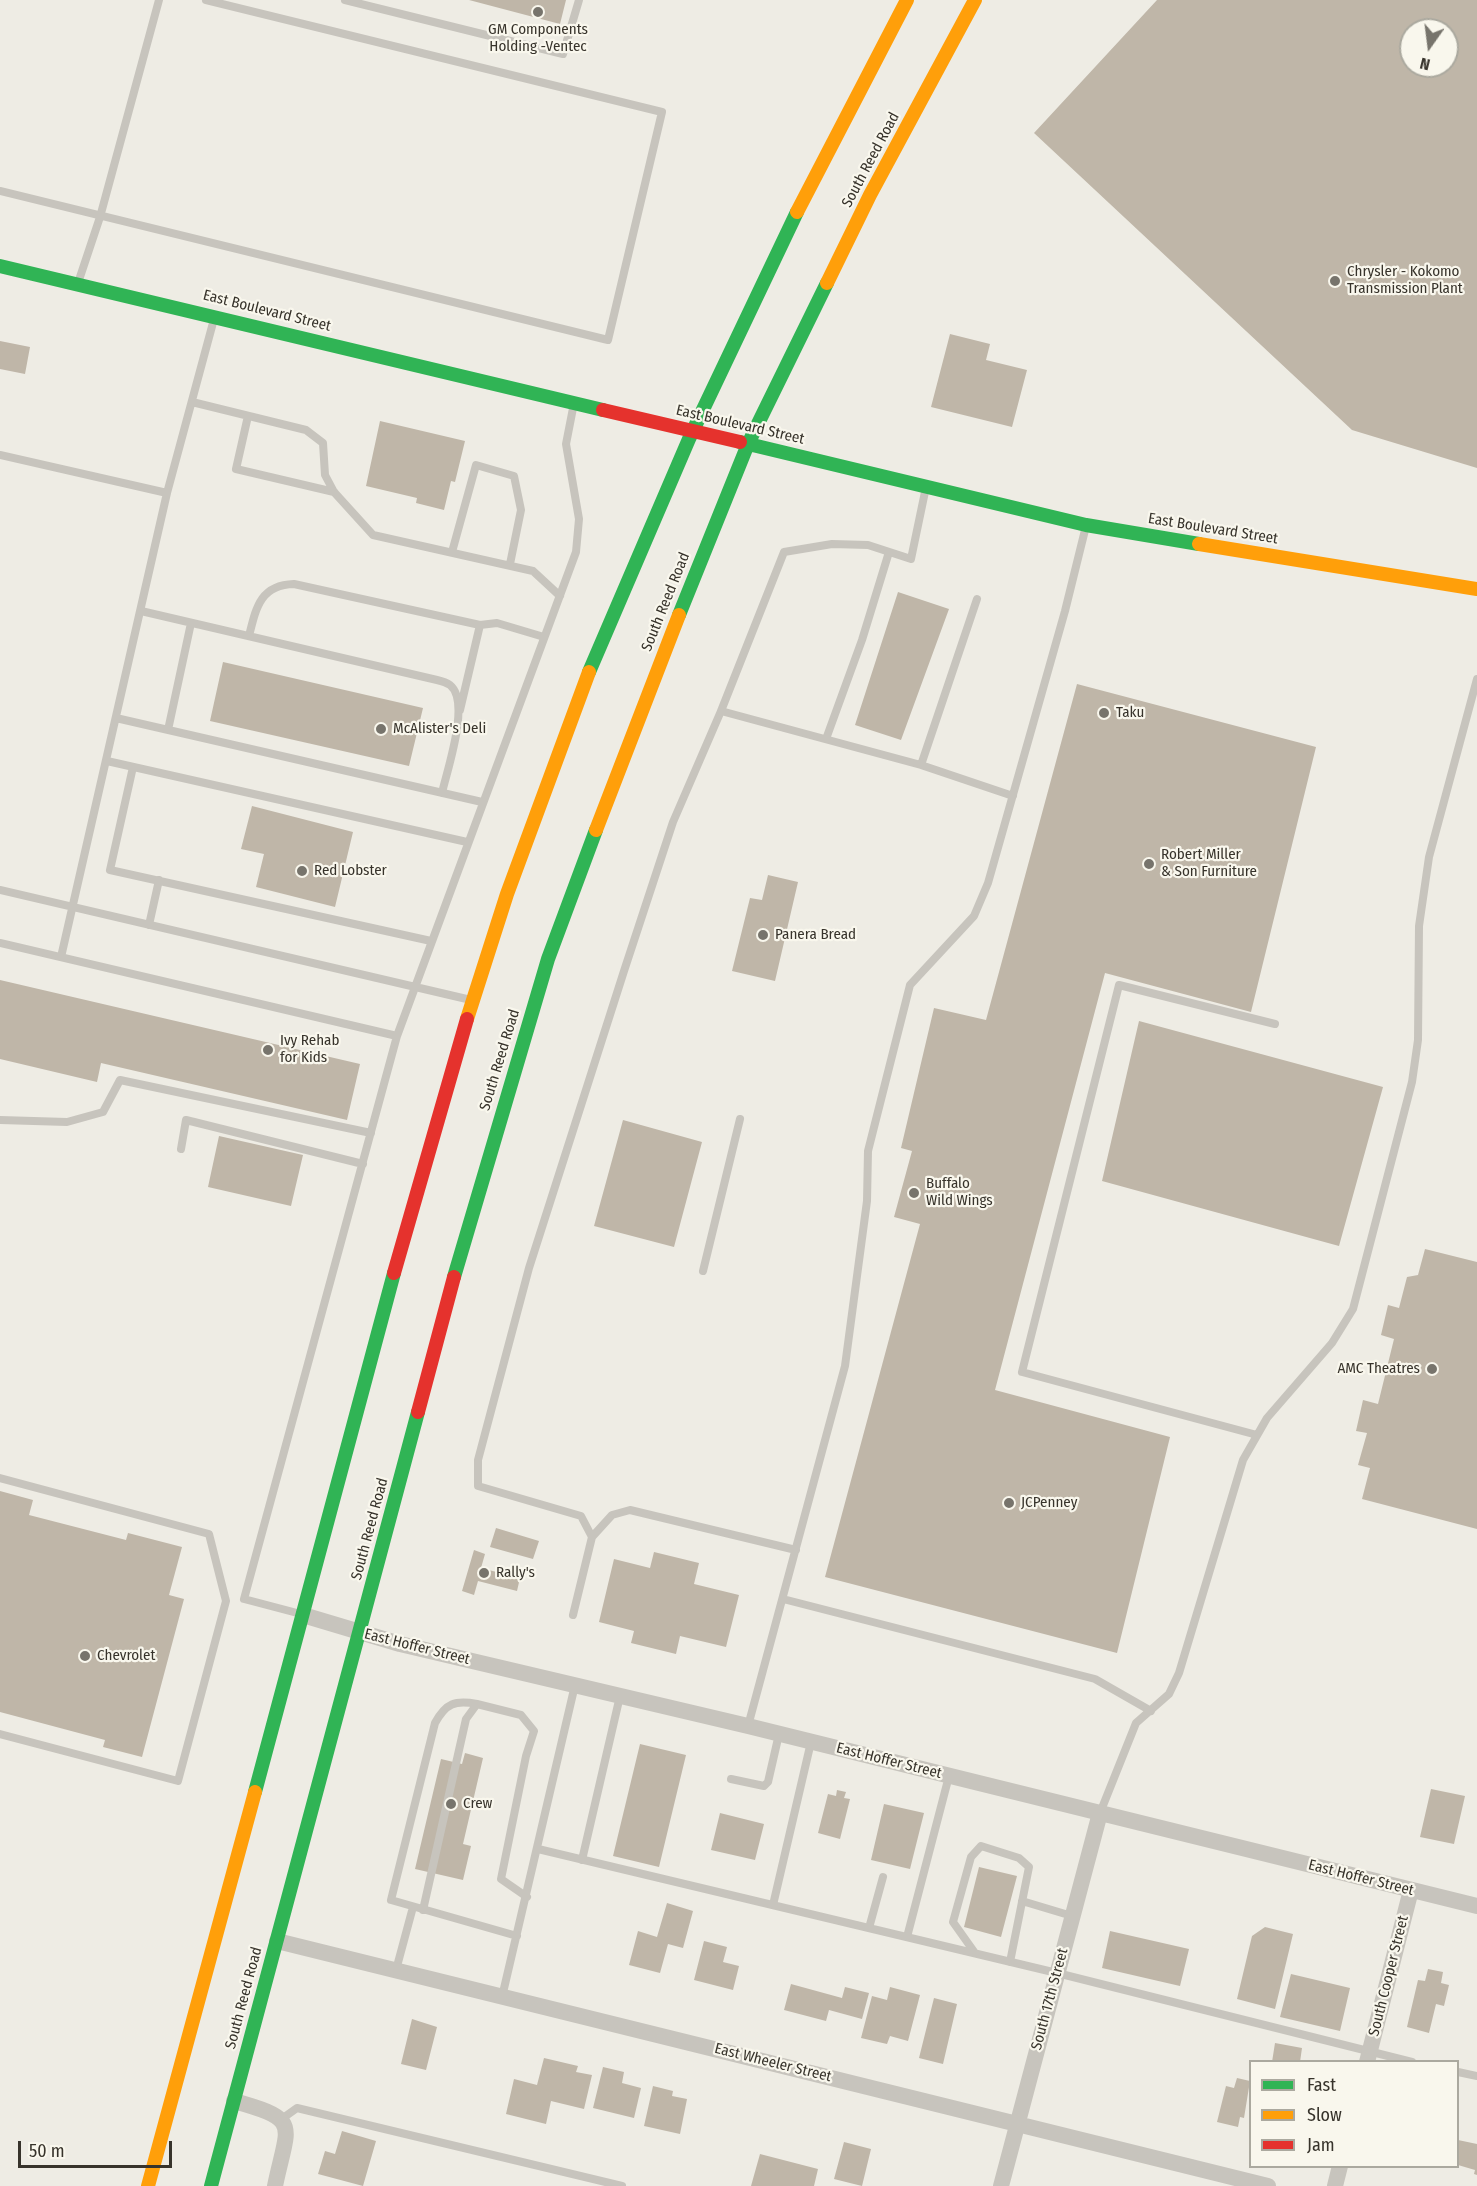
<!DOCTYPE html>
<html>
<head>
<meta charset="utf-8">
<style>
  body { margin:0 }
  #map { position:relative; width:1477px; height:2186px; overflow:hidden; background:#eeece4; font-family:"Fira Sans Condensed",sans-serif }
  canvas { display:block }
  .legend { position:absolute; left:1249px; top:2060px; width:210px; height:108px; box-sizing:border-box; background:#f9f7ed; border:2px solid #aba99f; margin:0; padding:8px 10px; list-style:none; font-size:18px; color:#37332b }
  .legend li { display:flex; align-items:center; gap:12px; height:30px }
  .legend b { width:30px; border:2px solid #aba99f }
  .north { position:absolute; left:1399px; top:18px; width:60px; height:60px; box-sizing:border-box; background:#f9f7ed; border:2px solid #aba99f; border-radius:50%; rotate:194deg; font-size:16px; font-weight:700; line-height:24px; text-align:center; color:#37332b }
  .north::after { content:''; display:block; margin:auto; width:21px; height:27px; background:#77746c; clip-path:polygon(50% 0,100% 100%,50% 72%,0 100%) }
  .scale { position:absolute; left:18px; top:2141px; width:154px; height:27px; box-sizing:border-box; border:3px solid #37332b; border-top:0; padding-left:8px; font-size:18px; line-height:21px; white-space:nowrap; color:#37332b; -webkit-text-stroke:4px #f9f7ed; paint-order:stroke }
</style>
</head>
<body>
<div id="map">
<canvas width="1477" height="2186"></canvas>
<ul class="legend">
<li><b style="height:8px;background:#30b455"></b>Fast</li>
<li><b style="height:8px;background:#ff9f0a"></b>Slow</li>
<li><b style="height:8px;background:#e5322d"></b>Jam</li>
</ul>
<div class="north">N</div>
<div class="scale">50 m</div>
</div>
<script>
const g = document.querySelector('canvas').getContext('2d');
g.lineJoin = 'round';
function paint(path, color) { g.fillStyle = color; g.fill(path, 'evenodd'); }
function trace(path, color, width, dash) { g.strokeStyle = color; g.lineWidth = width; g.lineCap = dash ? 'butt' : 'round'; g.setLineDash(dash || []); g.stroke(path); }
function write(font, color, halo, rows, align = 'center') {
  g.font = font + ' "Fira Sans Condensed",sans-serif'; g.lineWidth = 4.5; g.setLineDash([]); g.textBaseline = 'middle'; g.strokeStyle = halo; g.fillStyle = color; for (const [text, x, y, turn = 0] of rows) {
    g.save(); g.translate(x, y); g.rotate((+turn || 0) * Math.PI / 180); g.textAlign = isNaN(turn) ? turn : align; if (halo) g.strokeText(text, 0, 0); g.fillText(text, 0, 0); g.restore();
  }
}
paint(new Path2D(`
  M469,0H566L560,24Z
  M1157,0H1477V468L1352,430L1034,133ZM1411,30H1447V66H1411Z
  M950,334L990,344L986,360L1027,370L1012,427L931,407Z
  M0,341L30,347L25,374L0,369Z
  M380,421L465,441L455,482L451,481L444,510L416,503L417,498L366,486Z
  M898,592L949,609L901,740L855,725Z
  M223,662L423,708L409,766L210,721Z
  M1077,684L1316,747L1251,1012L1105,973L995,1390L1170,1437L1117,1653L825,1577L920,1224L894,1217L912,1151L901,1148L934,1008L986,1020Z
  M252,806L353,832L335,907L256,887L264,854L241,849Z
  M768,875L798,882L775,981L732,971L750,898L762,900Z
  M0,980L360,1064L347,1120L101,1063L97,1082L0,1059Z
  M1139,1021L1383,1087L1339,1246L1102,1181Z
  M623,1120L702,1142L674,1247L594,1226Z
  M219,1136L303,1155L291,1206L208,1187Z
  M1425,1249L1477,1262V1529L1362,1499L1370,1468L1358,1465L1367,1433L1356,1431L1363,1400L1378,1404L1394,1339L1381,1335L1388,1305L1399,1308L1407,1277L1418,1275Z
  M0,1491L33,1500L29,1515L126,1540L128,1533L182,1547L169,1595L184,1599L142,1757L103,1747L105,1740L0,1712Z
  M496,1528L539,1541L533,1559L490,1547Z
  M474,1550L485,1554L481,1568L520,1578L517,1591L478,1581L474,1595L462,1591Z
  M654,1552L699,1563L694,1584L739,1595L726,1647L680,1636L676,1654L631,1643L634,1631L599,1622L614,1559L650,1568Z
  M640,1744L686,1755L659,1867L613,1856Z
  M465,1753L483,1758L463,1844L471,1846L463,1880L415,1869L441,1759L462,1764Z
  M1431,1789L1465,1796L1454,1844L1420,1837Z
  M837,1790L846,1792L844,1798L850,1799L840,1839L818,1833L828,1794L836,1796Z
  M884,1804L924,1813L910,1869L871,1860Z
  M720,1813L764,1824L755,1860L711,1850Z
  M979,1867L1017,1876L1001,1937L964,1927Z
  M667,1903L693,1911L683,1948L668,1944L660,1973L629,1965L638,1931L657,1937Z
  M1265,1927L1293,1934L1275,2009L1237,1999L1252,1936Z
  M1110,1931L1189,1949L1180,1986L1102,1968Z
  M704,1941L727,1947L723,1962L739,1966L733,1990L694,1980Z
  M1428,1969L1443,1972L1441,1983L1449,1985L1444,2006L1436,2004L1429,2033L1407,2027L1418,1980L1425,1981Z
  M1291,1974L1350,1988L1340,2031L1280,2017Z
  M791,1984L842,1998L845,1987L869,1993L862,2019L829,2010L826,2021L784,2010Z
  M890,1987L920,1995L908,2041L890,2036L887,2044L861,2038L872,1996L887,2000Z
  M934,1998L957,2004L943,2064L919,2058Z
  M412,2019L437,2027L426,2070L401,2064Z
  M1275,2043L1302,2048L1300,2062H1272Z
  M544,2058L578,2066L576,2072L592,2075L584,2109L551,2101L546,2124L506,2114L514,2079L537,2085Z
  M603,2067L624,2072L622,2083L641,2088L634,2118L593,2108Z
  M1237,2078L1250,2081L1244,2118L1240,2117L1238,2127L1217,2122L1226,2086L1234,2088Z
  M653,2086L673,2091L672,2096L687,2099L680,2134L644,2126Z
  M342,2131L376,2141L363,2186L318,2174L325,2151L335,2154Z
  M1458,2140L1477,2144V2175L1474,2174L1475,2170L1458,2165Z
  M844,2142L871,2149L862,2186L834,2179Z
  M760,2154L818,2169L814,2186H751Z`), '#bfb6a8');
trace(new Path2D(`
  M345,0L563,54L579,0
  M0,191L608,340L662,112L206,0
  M78,283L100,217L159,0
  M192,402L306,430L323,443L325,475L334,492L373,535L533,571L560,596
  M248,416L236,469L334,492
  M0,455L167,493
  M926,487L911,559L868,545L832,544L784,552L721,711L921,765L1013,796
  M452,552L476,465L514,476L521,510L510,564
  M141,611L437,680C441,681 447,683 450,685C471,702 447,770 442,793
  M249,636C256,608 260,585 294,584L480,625L497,623L544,637
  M460,710L480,625
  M116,718L482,802
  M168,730L191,623
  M826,739L862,640L889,552
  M107,761L467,842
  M921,765L977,599
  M133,767L110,870L431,941
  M0,890L471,1000
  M149,925L159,880
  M0,943L397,1036
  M61,957L167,493L214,319
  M0,1120L67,1122L103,1112L120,1080L371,1133
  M181,1149L186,1120L363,1164
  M703,1271L740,1119
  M1257,1435L1022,1372L1119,985L1275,1024
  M0,1478L209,1534L226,1601L178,1781L0,1734
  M592,1537L612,1515L630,1510L796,1550
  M783,1599L1095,1679L1151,1711
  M301,1614L244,1599L397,1036L576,552L579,519L566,444L574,403
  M573,1615L592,1537L581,1516L478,1486V1460L529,1268L624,971L673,822L721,711
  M477,1704C455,1700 446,1703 435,1723L391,1900L517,1936
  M748,1726L845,1366L867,1201L868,1151L910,985L974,916L988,883L1065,611L1086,526
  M731,1779L764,1786L768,1782L779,1734
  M1100,1813L1136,1723L1169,1694L1179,1673L1243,1460L1267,1418L1332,1343L1353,1309L1412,1082L1418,1040L1419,926L1429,857L1477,679
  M538,1849L1057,1973L1412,2062
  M582,1860L620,1696
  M1022,1901L1072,1916
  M773,1905L811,1742
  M423,1910L466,1719L477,1704L521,1715L534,1731L526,1756L501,1879L527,1897
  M869,1928L883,1877
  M907,1937L949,1776
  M975,1953L953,1922L971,1857L981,1846L1019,1858L1029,1867L1010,1962
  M396,1970L413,1907
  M502,1997L575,1685
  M1458,2072L1477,2076
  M283,2118L297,2108L622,2186`), '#c7c4bd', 8);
trace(new Path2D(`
  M303,1615L400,1644L748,1726L1477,1906
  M277,1941L1268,2186
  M1367,2062L1411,1890
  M234,2101C302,2120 288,2123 275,2186
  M1001,2186L1100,1813
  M1335,2186L1340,2166`), '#c7c4bd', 16);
trace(new Path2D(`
  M0,266L603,410
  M740,442L1086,525L1199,544
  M679,615L748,444L827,283
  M589,672L689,439L797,212
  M454,1277L548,959L596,830
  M255,1792L394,1273
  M211,2186L418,1412`), '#30b455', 14);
trace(new Path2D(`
  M797,212L907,0
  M827,283L870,195L975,0
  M1199,544L1477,589
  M596,830L679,615
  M467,1019L507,894L589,672
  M148,2186L255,1792`), '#ff9f0a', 14);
trace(new Path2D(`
  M603,410L740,442
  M394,1273L467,1019
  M418,1412L454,1277`), '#e5322d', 14);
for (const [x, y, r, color] of [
  [538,12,6,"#77746c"],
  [1335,281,6,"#77746c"],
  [1104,713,6,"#77746c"],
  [381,729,6,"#77746c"],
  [1149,864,6,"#77746c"],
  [302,871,6,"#77746c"],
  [763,935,6,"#77746c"],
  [268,1050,6,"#77746c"],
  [914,1193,6,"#77746c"],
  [1432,1369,6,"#77746c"],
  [1009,1503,6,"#77746c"],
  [484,1573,6,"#77746c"],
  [85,1656,6,"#77746c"],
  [451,1804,6,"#77746c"]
]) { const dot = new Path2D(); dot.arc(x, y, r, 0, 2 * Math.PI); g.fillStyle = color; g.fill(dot); trace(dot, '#f9f7ed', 2); }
write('15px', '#37332b', '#f9f7ed', [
  ["GM Components",538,30,"center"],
  ["Holding -Ventec",538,47,"center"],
  ["Chrysler - Kokomo",1347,272],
  ["Transmission Plant",1347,289],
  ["Taku",1116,713],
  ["McAlister's Deli",393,729],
  ["Robert Miller",1161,855],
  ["& Son Furniture",1161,872],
  ["Red Lobster",314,871],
  ["Panera Bread",775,935],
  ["Ivy Rehab",280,1041],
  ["for Kids",280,1058],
  ["Buffalo",926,1184],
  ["Wild Wings",926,1201],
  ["AMC Theatres",1420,1369,"right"],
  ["JCPenney",1021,1503],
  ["Rally's",496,1573],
  ["Chevrolet",97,1656],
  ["Crew",463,1804]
], 'left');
write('15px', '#37332b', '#f9f7ed', [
  ["South Reed Road",871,160,-62],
  ["East Boulevard Street",267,311,14],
  ["East Boulevard Street",740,425,13],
  ["East Boulevard Street",1213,529,9],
  ["South Reed Road",666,602,-68],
  ["South Reed Road",500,1060,-73],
  ["South Reed Road",370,1529,-75],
  ["East Hoffer Street",417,1647,14],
  ["East Hoffer Street",889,1761,14],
  ["East Hoffer Street",1361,1878,14],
  ["South Cooper Street",1389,1976,-76],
  ["South Reed Road",244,1998,-75],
  ["South 17th Street",1050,1999,-75],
  ["East Wheeler Street",773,2063,14]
]);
</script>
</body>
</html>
